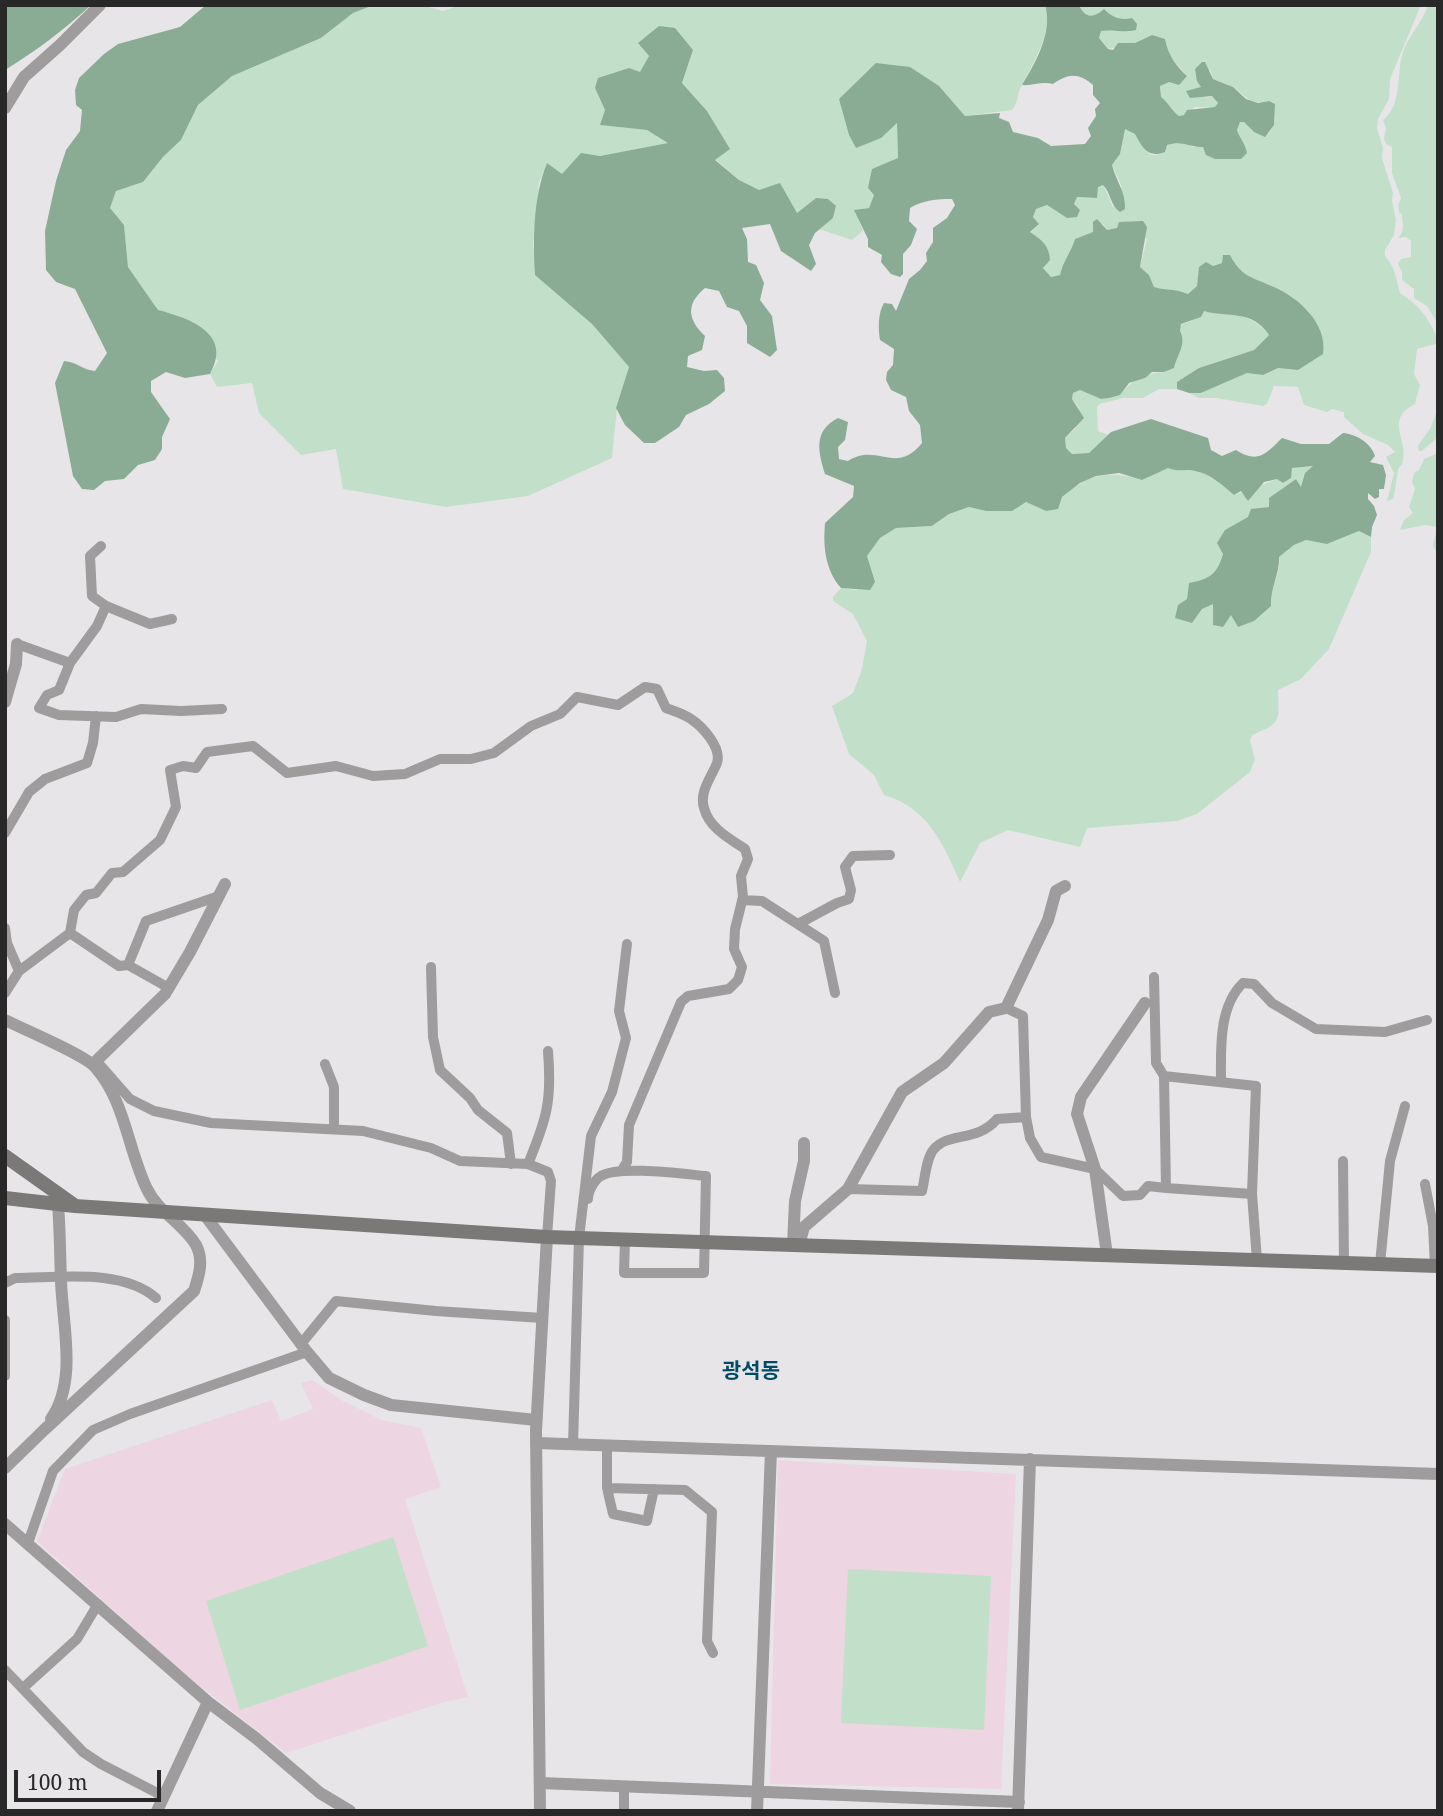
<!DOCTYPE html>
<html>
<head>
<meta charset="utf-8">
<style>
  body { margin:0 }
  #map { position:relative; width:1443px; height:1816px; overflow:hidden; background:#e8e5e9; font-family:"Noto Serif",serif }
  canvas { display:block }
  .frame { position:absolute; inset:0; border:7px solid #292829; pointer-events:none }
  .scale { position:absolute; left:14px; top:1770px; width:147px; height:32px; box-sizing:border-box; border:4px solid #292829; border-top:0; padding-left:9px; font-size:21px; line-height:24px; white-space:nowrap; color:#292829; -webkit-text-stroke:5px #e8e5e9; paint-order:stroke }
</style>
</head>
<body>
<div id="map">
<canvas width="1443" height="1816"></canvas>
<div class="frame"></div>
<div class="scale">100 m</div>
</div>
<script>
const g = document.querySelector('canvas').getContext('2d');
g.lineJoin = 'round';
function paint(path, color) { g.fillStyle = color; g.fill(path, 'evenodd'); }
function trace(path, color, width, dash) { g.strokeStyle = color; g.lineWidth = width; g.lineCap = dash ? 'butt' : 'round'; g.setLineDash(dash || []); g.stroke(path); }
function write(font, color, halo, rows, align = 'center') {
  g.font = font + ' "Noto Serif","Noto Sans KR",serif'; g.lineWidth = 6; g.setLineDash([]); g.textBaseline = 'middle'; g.strokeStyle = halo; g.fillStyle = color; for (const [text, x, y, turn = 0] of rows) {
    g.save(); g.translate(x, y); g.rotate((+turn || 0) * Math.PI / 180); g.textAlign = isNaN(turn) ? turn : align; if (halo) g.strokeText(text, 0, 0); g.fillText(text, 0, 0); g.restore();
  }
}
paint(new Path2D(`
  M312,1380L343,1401L381,1420L421,1428L441,1487L405,1499L468,1697L444,1702L286,1753L181,1671L37,1541L65,1469L272,1400L281,1421L313,1409L301,1383Z
  M778,1460L1016,1474L1001,1789L770,1784Z`), '#edd5e1');
paint(new Path2D(`
  M374,5H421L443,11L460,5H1045C1053,34 1034,61 1022,85C1016,95 1020,100 1012,110L965,116L939,86L897,122L898,158L874,195L869,208L855,210L863,231L852,240L819,229L833,218L836,206L816,198L797,213L739,180L715,159L729,148L707,111L682,83L693,50L639,43L649,56L640,73L595,88L605,110L601,125L647,130L669,143L600,156L581,154L562,175L547,163L539,183L533,247L592,324L629,367L617,408L612,458L528,496L446,507L343,489L336,449L301,455L259,413L252,383L217,387L210,374L218,361L180,316L158,310L128,267L124,225L109,208L116,191L143,182L163,157L181,140L198,105L232,75L321,38L353,13Z
  M1079,5H1421L1390,79L1389,99L1378,119L1377,128L1383,148L1382,158L1393,193L1392,201L1396,220L1394,235L1385,250V256C1396,268 1396,279 1400,293C1420,306 1429,318 1438,340L1436,344L1417,349L1414,374L1420,385L1415,404C1384,420 1408,438 1403,460C1402,467 1400,464 1398,470C1396,479 1396,489 1393,499L1387,501L1394,473L1386,457L1395,452L1388,445L1363,434L1344,417V412L1332,409L1327,412L1304,405L1298,387L1274,386L1267,404L1263,406L1216,398H1199L1189,393H1201L1247,373L1263,375L1278,368L1298,370L1274,287L1255,281L1236,266L1222,263L1213,266L1199,277L1197,286L1188,294C1175,288 1167,291 1154,287L1149,275L1140,267L1147,239L1117,229L1107,230L1102,223L1094,232L1075,239C1071,252 1063,261 1060,275L1051,277L1043,268L1030,233L1039,224L1033,217L1036,209L1047,205L1067,218L1077,197L1096,198L1098,186L1103,184L1113,207L1122,187L1112,165L1120,154L1124,128C1128,130 1132,131 1135,133C1146,144 1143,162 1165,152L1166,145L1178,141L1194,147L1240,138L1237,130L1240,122H1244L1254,132L1269,133C1277,120 1276,115 1269,101C1249,105 1249,98 1234,88C1228,84 1220,81 1213,79L1210,69L1202,87L1205,98L1212,96L1218,103L1216,107H1195L1184,115L1179,116C1171,110 1169,103 1161,97L1160,85L1187,76L1152,35L1135,43L1108,49L1099,38L1101,31L1118,29L1123,21L1111,16L1104,10C1093,19 1085,18 1079,5Z
  M1428,5H1438V324L1427,306L1414,298V289L1402,280V272L1398,264L1401,259L1411,257V241L1406,237L1398,238C1406,230 1402,225 1402,214L1399,212L1398,205L1401,198L1392,173V147L1386,144L1384,139L1386,128L1383,120C1404,103 1395,72 1404,49C1411,33 1423,21 1428,5Z
  M1203,311C1227,314 1254,313 1269,335L1254,350L1211,364L1177,382V389H1159L1143,398H1123L1100,404L1097,407L1098,431L1108,435L1089,453L1072,454L1066,448L1065,438L1075,429L1079,408L1072,399L1073,393L1080,390L1101,399L1120,395C1130,381 1147,372 1164,372L1182,346L1179,331L1182,324L1192,321Z
  M1438,390V437L1422,451H1419L1418,446L1431,427L1436,413Z
  M1438,449V550L1436,551L1433,546L1437,527L1426,525L1400,530L1404,520L1413,513L1409,507L1415,489L1412,482L1414,473L1419,470L1424,459L1436,454Z
  M1315,466L1301,488L1296,479L1269,498V507L1225,530C1223,562 1224,575 1189,584L1187,599L1192,623L1202,609L1213,603L1231,615C1256,600 1282,591 1279,557L1294,545L1306,540L1327,544L1359,531L1371,537V552L1329,649L1301,679L1278,690C1279,720 1282,723 1252,735L1250,741L1255,759L1250,772L1197,814L1177,821L1087,828L1080,847L1008,830L980,843L960,882C942,842 928,808 884,795L874,775L849,754L832,706L853,693L862,669L867,641L853,614L833,601V597L841,588L857,590L867,556L880,538L896,528L932,526L949,514L969,507L986,511L1026,502L1046,511C1081,481 1095,466 1142,480L1168,467C1182,473 1184,468 1195,471C1211,474 1222,485 1234,495L1277,479L1292,467Z
  M393,1537L428,1646L240,1710L206,1601Z
  M848,1569L991,1576L984,1730L841,1723Z`), '#c2e0c9');
paint(new Path2D(`
  M5,5H91C64,30 36,51 5,70Z
  M206,5H374L353,13L321,38L232,76L198,105L181,140L163,157L143,182L116,191L110,208L124,225L128,267L158,310C190,318 233,334 210,374L185,378L166,372L151,381V392L170,419L162,437V449L155,460L138,465L124,479L105,481L94,490L82,489L73,476L55,383L64,361C77,362 83,370 95,371L107,353L75,289L56,282L46,270L45,231L56,181L66,150L80,131L82,110L76,105L75,90L79,78L104,54L118,44L180,27Z
  M1045,5H1079C1085,18 1093,19 1104,9C1112,17 1120,21 1132,18L1137,24L1136,30C1124,33 1114,29 1101,31L1099,38L1108,49L1113,50L1118,43H1135L1152,35L1165,39C1168,55 1176,66 1187,76L1179,85L1169,82L1160,86L1161,97C1169,103 1171,110 1179,116L1184,115L1187,110L1215,107L1218,103L1212,96L1190,98L1186,91L1201,87L1197,81L1195,69L1202,62H1205L1213,79L1233,87L1246,99L1258,103L1269,101L1275,104L1274,125L1265,137L1254,132L1244,122H1240L1237,130C1240,139 1245,143 1247,153L1241,159H1215L1206,155L1203,147C1188,147 1182,140 1167,145L1165,152C1148,159 1142,147 1135,134L1125,129L1120,154L1112,165C1116,181 1126,192 1125,209L1120,212C1110,205 1111,193 1103,185L1098,187L1097,198L1077,197L1074,204L1080,210L1077,217L1067,218L1047,205L1036,209L1033,217L1039,224L1030,232C1042,240 1049,245 1050,260L1043,268L1051,277L1060,275C1063,261 1071,252 1075,239L1093,232V222L1097,219L1107,230L1117,228L1119,222L1143,221L1147,227L1140,267L1149,275L1154,287C1168,291 1174,288 1188,294L1197,286L1199,267L1206,262L1213,266L1222,263L1223,255H1230C1241,277 1254,278 1274,287C1299,298 1328,324 1323,354L1298,370L1278,368L1263,375L1247,373L1201,393H1189L1177,389V382L1199,368L1254,350L1269,335C1252,309 1228,318 1204,311L1201,317L1181,324L1180,331C1187,344 1177,355 1174,368L1164,372H1152L1145,378L1129,383L1120,395L1109,398L1101,399L1080,390L1073,393L1072,399L1084,418L1065,438L1066,448L1072,454L1089,453L1111,432L1151,419L1208,438L1211,450L1222,456L1236,450C1258,464 1266,454 1282,438L1301,444H1329L1343,433C1356,434 1371,443 1375,456L1370,462L1383,465L1386,475L1384,489H1379V497L1375,499L1368,493V499L1374,506L1377,515L1372,527L1371,537L1359,531L1327,544L1306,540L1294,545L1279,557C1280,574 1270,587 1271,606L1254,621L1238,627L1231,615L1223,627L1213,625V604L1202,609L1192,623L1175,618L1178,605L1187,599L1189,583C1209,579 1217,575 1223,554L1217,543L1225,530L1248,517L1251,509L1269,507V498L1296,479L1301,487L1305,473L1313,466L1292,468L1291,478L1283,483L1277,479L1264,482L1248,501L1241,491L1234,495C1222,485 1211,474 1195,471C1184,468 1182,473 1168,468L1142,480L1119,473L1096,476L1080,483L1062,497L1058,509L1046,511L1026,502L1012,511H986L969,507L949,514L932,526L896,528L880,538L867,556L875,582L870,590L841,588C825,570 823,546 825,523L853,497L854,486L825,474C818,451 813,431 838,418L848,422L845,440L838,447L839,459L848,461C878,442 895,476 922,443L920,425L909,411L906,397L891,390L886,380L887,372L893,365L894,349L880,340C878,328 878,313 884,303L892,304L896,311L909,279L920,270L927,261L926,253L933,242V228L947,218L955,205L952,199C937,199 923,200 910,208L909,221L917,229L911,245L903,254V274L900,277L891,274L881,262L882,255L868,247V239L854,210L869,208L874,195L868,188L872,169L898,158L897,123L881,138L856,148L849,135L839,99L876,63L910,67L939,86L965,116L1000,113L999,118L1009,122L1013,132L1038,138L1051,146L1085,144L1091,136L1088,128L1096,116L1095,109L1100,103L1093,95V85C1078,72 1068,74 1053,84C1042,81 1033,86 1022,85C1036,62 1053,32 1045,5Z
  M659,26L675,28L693,50L682,83L707,111L730,149L715,160L739,180L759,190L780,183L797,213L816,198L828,199L836,206L833,218L815,233L809,245L816,264L811,271L781,251L770,224L742,228L747,239L748,262L756,265L764,283L760,300L772,316L777,350L770,357L747,343V326L739,311L727,307L719,291L705,288C686,304 687,319 705,336L702,350L688,356L687,367L704,371L717,370L724,378L725,391L709,404L686,415L679,427L655,443H644L625,425L616,408L629,367L592,324L535,275C533,238 533,198 547,163L562,174L581,153L600,156L668,143L647,130L600,125L605,110L595,88L598,78L629,68L640,72L649,56L638,43Z`), '#8bac94');
trace(new Path2D(`
  M101,546L90,556L92,596L106,606L150,624L172,619
  M17,644L70,663L97,626L106,606
  M70,663L59,690L47,695L39,708L59,715L116,717L141,709L181,711L222,709
  M5,833L29,792L45,779L87,763L93,743L96,716
  M742,900L762,901L824,941L835,993
  M798,924L837,903L849,899L851,890L845,867L853,856L890,855
  M5,928L7,943L19,971
  M70,933L74,910L86,895L96,893L112,873L123,872L160,840L176,807L170,770L183,766L196,768L207,752L253,746L287,773L336,766L373,776L405,774L440,759H471L494,753L531,726L560,714L577,697L618,705L645,687L657,689L666,708C674,711 684,714 691,719C703,727 722,748 717,763C711,778 699,792 704,808C709,828 730,839 745,849L748,859L741,876L743,897L735,929L734,949L742,967L738,980L729,989L688,996L681,1002L629,1125L627,1162L622,1170
  M128,965L146,921L219,896
  M431,967L433,1037L440,1070L470,1098L478,1110L507,1133L511,1164
  M1154,977L1156,1063L1164,1076L1166,1188L1252,1194
  M5,993L19,971L70,933L119,966L128,965L169,988
  M1006,1008L1023,1016L1026,1117L1030,1138L1041,1157L1095,1169L1123,1196L1140,1195L1148,1186L1166,1188
  M325,1064L334,1087V1129
  M101,1066L130,1099L154,1111L211,1123L363,1131L431,1148L460,1161L528,1164L548,1172L551,1181L547,1237
  M1164,1076L1256,1086L1252,1194L1257,1260
  M1221,1082C1221,1050 1218,1007 1243,983L1254,984L1272,1003L1316,1029L1385,1032L1427,1020
  M1343,1161L1344,1263
  M528,1164C547,1118 552,1101 548,1051
  M1425,1184L1433,1226L1435,1266
  M848,1189L922,1191C925,1179 926,1158 934,1149C948,1132 978,1142 997,1119L1026,1117
  M588,1199C588,1192 594,1180 601,1176C618,1165 684,1174 706,1176L704,1273H624L625,1239
  M1380,1264L1390,1161L1405,1106
  M5,1283L15,1278C58,1278 122,1268 156,1298
  M5,1320V1376
  M301,1344L336,1301L436,1311L542,1318
  M573,1445L579,1238L591,1136L612,1092L626,1038L619,1011L627,944
  M607,1446V1488L685,1490L712,1512L707,1641L713,1653
  M607,1488L613,1514L647,1521L654,1489
  M28,1543L53,1471L93,1430L130,1414L307,1352
  M5,1670L83,1752L101,1764L163,1796
  M23,1688L77,1639L98,1604
  M624,1811V1786`), '#9e9c9c', 10);
trace(new Path2D(`
  M5,108L24,77L60,45L100,5
  M5,702L16,664L17,644
  M5,1020C23,1029 85,1055 95,1067C125,1100 128,1150 147,1189C158,1212 183,1223 196,1245C204,1260 199,1276 194,1291L43,1431L5,1468
  M93,1064L165,994L190,952L225,884
  M204,1214L307,1352L329,1378L364,1395L391,1405L536,1420
  M793,1245L795,1201L804,1161V1143
  M799,1245L804,1227L848,1189L902,1092L944,1063L989,1012L1006,1008L1048,920L1056,891L1065,886
  M1107,1255L1095,1169L1077,1114L1081,1097L1145,1003
  M51,1419C78,1380 62,1323 61,1280C60,1255 60,1229 58,1204
  M536,1443L1438,1474
  M5,1524L208,1702L257,1739L320,1793L350,1811
  M540,1783L1019,1802
  M157,1811L208,1702
  M540,1811L536,1431L547,1237
  M757,1811L771,1451
  M1018,1811L1030,1459`), '#9e9c9c', 12);
trace(new Path2D(`
  M5,1156L74,1205
  M5,1198L75,1206L547,1237L1438,1266`), '#7b7878', 14);
write('bold 21px', '#024b68', '#e8e5e9', [
  ["광석동",751,1372]
]);
</script>
</body>
</html>
